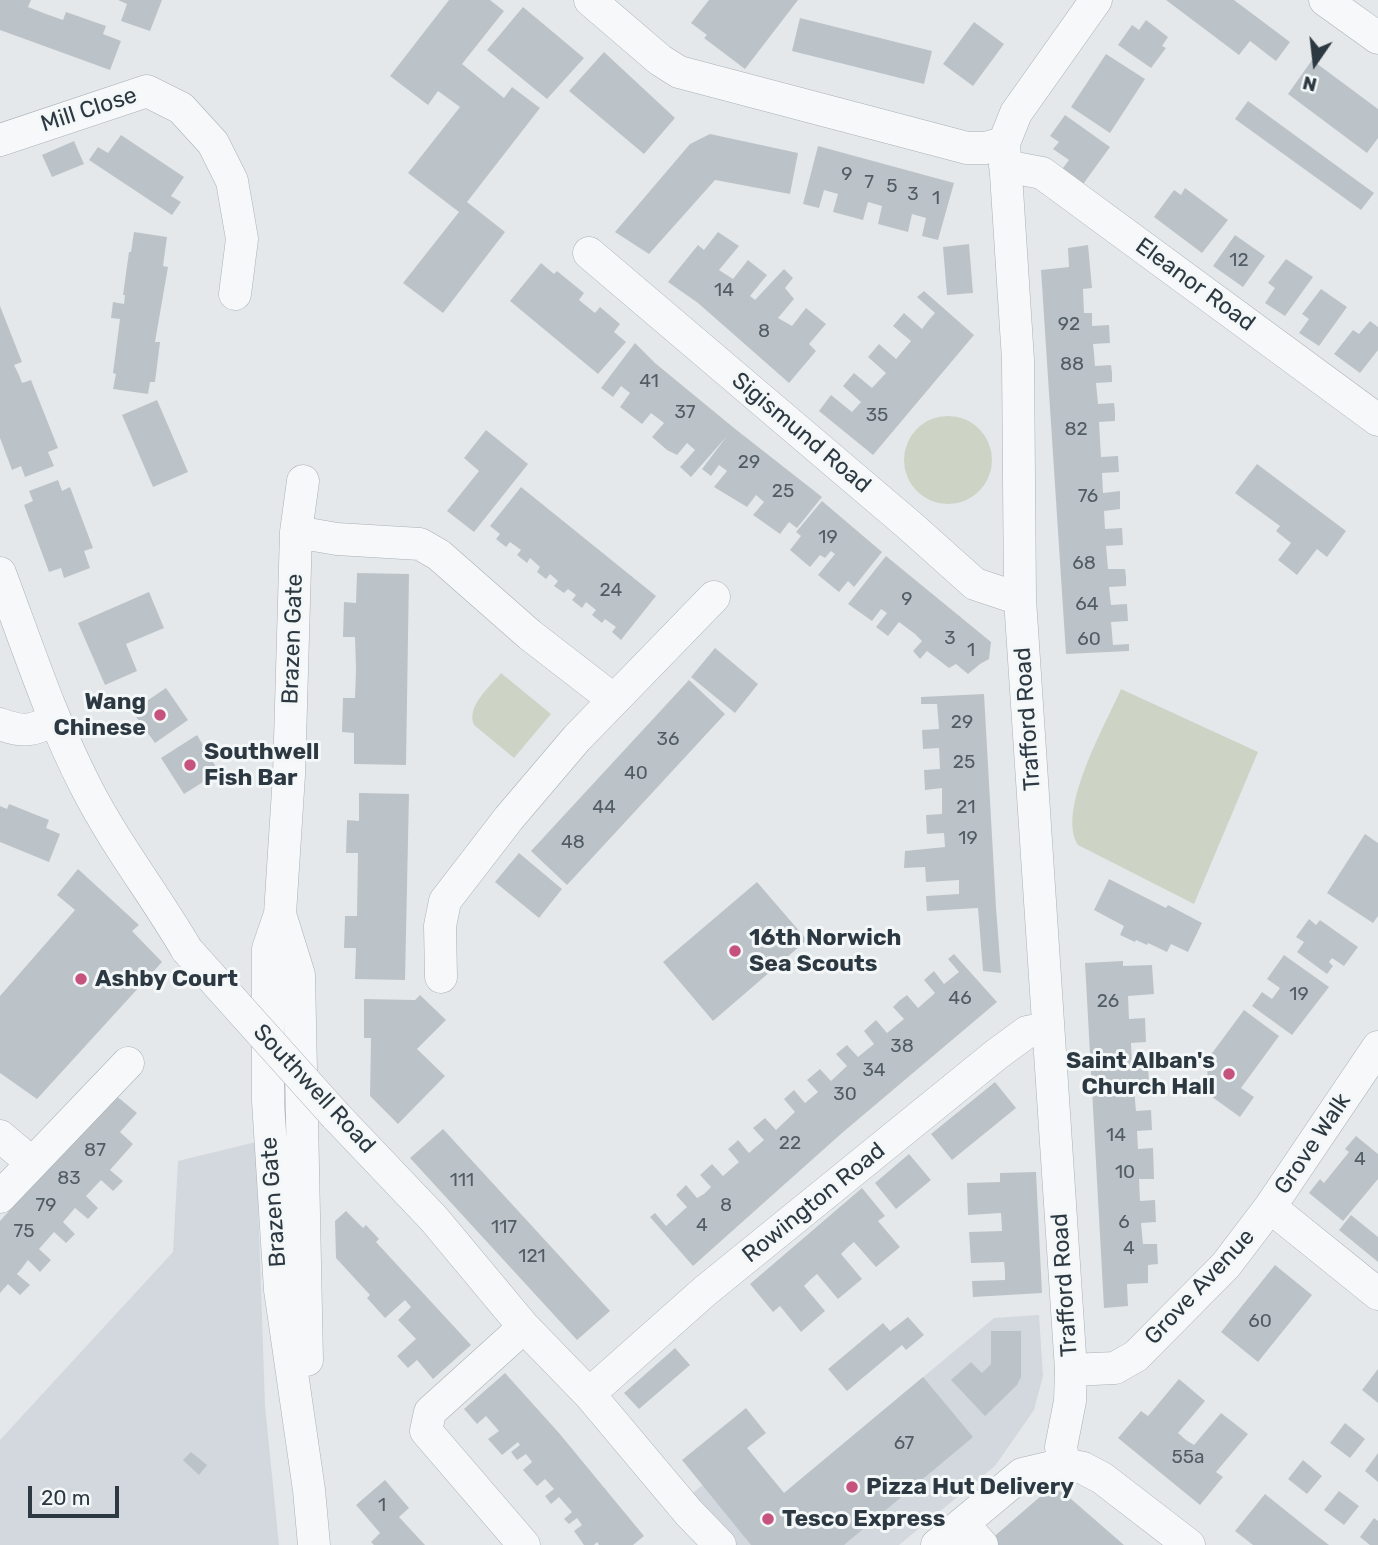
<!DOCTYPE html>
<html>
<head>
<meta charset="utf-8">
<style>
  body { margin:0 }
  #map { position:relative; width:1378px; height:1545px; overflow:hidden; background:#e4e8eb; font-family:Rubik,sans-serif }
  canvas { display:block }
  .north { position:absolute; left:1280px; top:28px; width:70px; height:70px; -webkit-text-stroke:5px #f4f7f8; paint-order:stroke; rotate:194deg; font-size:19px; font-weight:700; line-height:28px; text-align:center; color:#2d3942 }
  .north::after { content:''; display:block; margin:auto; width:24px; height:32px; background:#2d3942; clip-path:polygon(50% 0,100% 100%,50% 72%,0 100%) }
  .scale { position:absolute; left:28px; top:1486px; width:91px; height:32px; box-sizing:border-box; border:4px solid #2d3942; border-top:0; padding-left:9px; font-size:21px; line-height:24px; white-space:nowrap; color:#2d3942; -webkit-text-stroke:5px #f4f7f8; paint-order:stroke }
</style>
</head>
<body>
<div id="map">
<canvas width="1378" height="1545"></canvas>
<div class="north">N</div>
<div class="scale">20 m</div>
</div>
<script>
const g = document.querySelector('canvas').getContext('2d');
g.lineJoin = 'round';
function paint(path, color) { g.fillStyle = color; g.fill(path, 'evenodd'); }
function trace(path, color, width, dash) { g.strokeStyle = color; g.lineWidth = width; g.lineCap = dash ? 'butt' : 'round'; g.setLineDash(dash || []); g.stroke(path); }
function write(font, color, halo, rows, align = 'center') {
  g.font = font + ' Rubik,sans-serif'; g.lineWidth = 6; g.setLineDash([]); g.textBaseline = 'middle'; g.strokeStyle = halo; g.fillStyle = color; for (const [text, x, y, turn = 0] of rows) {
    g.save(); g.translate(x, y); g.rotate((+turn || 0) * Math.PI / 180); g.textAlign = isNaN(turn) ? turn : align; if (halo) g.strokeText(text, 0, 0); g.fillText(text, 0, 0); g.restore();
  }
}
paint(new Path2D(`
  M256,1142L265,1406L279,1545H0V1440L173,1252L178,1161Z
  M1039,1315L1043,1376L1034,1410L995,1466L899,1545H736L693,1493L747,1448L784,1493L994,1318Z`), '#d2d8dd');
paint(new Path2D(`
  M904 460a44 44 0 1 1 88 0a44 44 0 1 1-88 0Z
  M501,673L551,714L514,758L474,725C466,706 490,687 501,673Z
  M1121,689L1258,752L1194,904L1078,845C1056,810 1106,724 1121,689Z`), '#cdd4c6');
paint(new Path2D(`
  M0,0H31L28,7L46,14L63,20L66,12L106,26L103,34L121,41L110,70L0,30Z
  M118,0H162L150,31L121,21L127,4Z
  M449,0H490L504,11L462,64L504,98L512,87L540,108L467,202L505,232L443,313L403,283L459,212L408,173L460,107L438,91L428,105L390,76Z
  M709,0H798L745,69L704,38L707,35L691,23Z
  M1166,0H1234L1290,42L1276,61L1250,41L1239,55Z
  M523,7L584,58L547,99L487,50Z
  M800,18L932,51L924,84L792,51Z
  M1146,20L1168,37L1162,46L1166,48L1151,68L1118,45L1132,25L1139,30Z
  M974,22L1004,44L973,86L943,64Z
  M604,52L675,118L644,154L569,91Z
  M1106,54L1145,79L1110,133L1071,107Z
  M1312,60L1378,109V138L1367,153L1288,94Z
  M1248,101L1374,193L1361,210L1235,119Z
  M1065,115L1110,147L1081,187L1060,172L1069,160L1053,149L1059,142L1050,136Z
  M710,134L798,153L790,194L715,180L649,254L615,232L690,144Z
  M121,135L184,177L171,196L181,202L172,215L89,160L98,147L108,153Z
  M74,141L84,164L52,177L42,155Z
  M818,146L954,183L938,240L922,236L926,218L912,214L908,232L878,224L882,206L868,202L863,220L833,212L838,194L824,190L819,208L803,204Z
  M1185,188L1228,220L1202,253L1154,217L1174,190L1181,195Z
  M134,232L167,237L163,266L168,267L155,342H160L155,382H150L148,394L113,389L116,374L113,373L120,319L111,318L113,302L124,304L125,295H123L129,252H131Z
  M718,232L739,246L719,270L733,279L748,260L758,268L767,275L750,296L755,300L784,269L793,278L785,288L794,299L778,318L792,326L806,308L826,324L809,344L816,351L789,383L698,303L668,282L698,245L704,250Z
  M1235,235L1265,256L1243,287L1213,266Z
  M969,244L973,293L947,295L943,247Z
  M1088,245L1092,288L1083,289L1084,313H1092V326L1109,325L1110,343L1093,344L1094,353L1095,366L1111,365L1112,373V382L1096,383L1098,404L1114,403L1115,412V421L1099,422L1101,457L1118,456L1119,472L1102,473L1103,493L1120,491V509L1104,511L1105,529L1122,528L1123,545L1106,546L1108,569H1125L1126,577V586L1109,587L1111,605L1127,604L1128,621L1111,622L1113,645L1129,644V651L1066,654L1041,270L1069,267L1068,248Z
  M1286,259L1313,277L1285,316L1265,303L1275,288L1268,283Z
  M541,263L554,274L557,271L584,293L579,300L595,313L600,307L620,324L614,332L626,342L598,374L510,301Z
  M1321,289L1347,307L1319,346L1299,333L1309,319L1302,314Z
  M924,291L974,335L873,455L819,411L831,395L852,412L861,402L843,386L854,373L872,388L886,373L868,357L879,344L896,359L911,341L893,326L904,313L922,329L928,321L935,313L917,297Z
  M0,306L22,362L14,365L19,375L22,383L31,380L58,448L48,452L54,466L25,477L21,466L12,470L0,438Z
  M1370,321L1378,327V350L1360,373L1334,354L1353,330L1359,334Z
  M635,343L655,363L734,428L822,497L797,528L789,522L780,534L753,515L764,502L756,495L747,507L714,487L727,471L719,465L711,476L702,469L727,436L691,477L680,467L695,450L687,443L677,455L667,450L652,437L664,423L651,413L642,424L620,407L630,393L621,386L613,397L601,388Z
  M157,400L188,472L153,487L122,415Z
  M486,430L528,464L474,532L447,511L479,471L464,458Z
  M1257,464L1346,531L1327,557L1317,549L1297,575L1278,560L1291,543L1276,531L1280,526L1235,493Z
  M58,480L62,491L70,487L93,548L84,551L90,568L64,578L61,568L49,572L24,505L33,501L29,491Z
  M521,487L656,596L621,640L612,632L616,627L605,619L602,623L592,615L596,610L586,602L582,608L572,600L576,595L568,589L564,593L554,586L558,581L550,574L546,579L537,572L540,567L530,558L527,563L517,555L521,550L510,542L506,547L496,539L500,534L490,526Z
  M822,501L882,552L854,587L848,581L839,592L818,575L835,554L831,551L825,558L820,555L810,567L790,550L801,536L796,532Z
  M886,556L991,642L989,659L980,664L968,674L956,664L949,668L927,651L920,659L913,651L922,641L915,634L899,622L888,636L876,627L887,613L881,609L872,621L848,604Z
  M357,573L409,574L406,765L354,764V733L342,732L343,698H355L356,669L355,637H343L344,602L356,603Z
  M149,592L164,628L126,644L137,671L105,685L78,623Z
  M715,648L758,684L735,713L691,677Z
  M689,680L725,714L567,885L531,851Z
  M166,688L188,720L155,743L132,711Z
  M984,694L996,907L1001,973L983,971L978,908L927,911L926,896L959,894V880L926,882L925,867L904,868L905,851L945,847L944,833L927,834L926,815L942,814V788L925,790L924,770L940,769L939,748L923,749L922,730L939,729L937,704H921V697Z
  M197,735L219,772L184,794L161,758Z
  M359,793L409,794L405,980L355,979L356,948H344L345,916H357L358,853H346L347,820L359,821Z
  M9,804L49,820L46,828L60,834L49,862L0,842V806L7,809Z
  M1365,834L1378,843V916L1373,923L1327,893Z
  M519,853L562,889L539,918L495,882Z
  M78,869L139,925L132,931L162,962L37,1099L0,1073V996L75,910L57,895Z
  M1109,879L1166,908L1168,905L1202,923L1188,952L1171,944L1167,952L1148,943L1147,945L1136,940L1135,942L1120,935L1124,926L1094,910Z
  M757,882L807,940L713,1021L663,962Z
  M1309,919L1316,925L1320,920L1358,947L1344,966L1332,958L1329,962L1333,966L1327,974L1297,952L1304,942L1296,937Z
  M954,954L997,1002L842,1133L693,1266L650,1217L655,1213L666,1226L687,1207L676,1195L686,1185L697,1198L704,1194L711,1187L700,1175L712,1164L723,1176L739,1162L728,1149L734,1144L738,1140L749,1153L764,1140L753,1128L765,1118L776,1130L795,1112L784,1099L794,1090L805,1103L811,1098L818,1092L807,1080L820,1069L831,1081L847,1066L836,1054L847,1045L858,1057L874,1044L864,1031L876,1020L887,1033L904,1019L893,1007L899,1001L907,995L918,1008L935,993L924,980L934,971L944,984L959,972L948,959Z
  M1284,955L1329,987L1292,1035L1252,1006L1262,992L1272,999L1280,988L1267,979Z
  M1123,961V966L1152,965L1154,994L1128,996L1129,1019L1145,1018L1146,1042L1131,1043L1132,1065L1148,1064L1149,1085L1134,1086L1135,1100L1136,1111L1151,1110L1152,1130L1137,1131L1138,1149L1153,1148L1154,1179H1139L1140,1201L1155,1200L1156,1222L1141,1223L1143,1244H1157L1158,1264L1148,1265V1283L1127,1284L1128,1306L1104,1308L1085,963Z
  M420,995L446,1020L417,1049L445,1076L398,1124L370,1096L371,1038H364V999L415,1000Z
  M1244,1010L1279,1036L1241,1088L1254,1097L1240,1117L1208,1094L1207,1060Z
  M995,1082L1016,1108L952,1160L931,1134Z
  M114,1094L137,1113L120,1132L133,1144L110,1170L123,1181L113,1191L101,1180L86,1196L98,1208L88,1219L75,1208L63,1222L75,1234L66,1243L54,1232L39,1249L51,1260L40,1272L28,1260L22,1268L17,1274L30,1285L20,1295L8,1284L0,1293V1221Z
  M443,1129L610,1311L577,1340L410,1158Z
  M1356,1136L1378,1154V1179L1343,1221L1309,1193L1320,1179L1324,1183L1349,1152L1345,1149Z
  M909,1154L931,1180L896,1209L875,1183Z
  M1036,1172L1042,1293L973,1297L972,1281L1005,1280V1271L1004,1262L971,1263L969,1232L1002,1231L1001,1213L968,1215L967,1183L1000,1182V1173Z
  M862,1188L885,1216L878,1221L900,1247L876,1267L854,1242L847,1248L841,1254L862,1279L838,1299L817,1274L810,1280L804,1286L825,1311L801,1332L780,1306L773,1312L750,1284Z
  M346,1211L363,1228L366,1225L379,1239L376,1242L471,1345L433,1379L417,1360L408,1368L397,1356L416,1339L398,1320L411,1307L405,1300L385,1318L367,1298L370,1295L336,1258L335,1221Z
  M1351,1215L1378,1237V1262L1339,1230Z
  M1275,1265L1312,1295L1258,1362L1221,1332Z
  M908,1317L924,1335L906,1350L902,1345L847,1391L828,1369L883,1323L890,1331Z
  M991,1331H1021V1377L1017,1385L985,1416L951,1380L971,1362L982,1373L991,1364Z
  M675,1348L690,1365L639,1409L624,1393Z
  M1378,1369V1403L1362,1390Z
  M505,1373L559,1433L644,1536L633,1545H599L597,1542L594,1545H584L574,1531L582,1525L577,1518L569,1524L564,1519L572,1512L559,1497L551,1504L545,1496L554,1489L545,1479L537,1486L523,1470L532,1462L526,1454L517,1460L511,1452L520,1445L518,1442L502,1455L488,1439L499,1431L486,1416L477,1424L464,1409Z
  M923,1377L973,1437L844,1545H751L682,1460L746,1408L766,1433L747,1448L784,1493Z
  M1179,1379L1205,1401L1178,1433L1186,1440L1194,1445L1221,1413L1248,1434L1216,1472L1223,1477L1200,1505L1118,1438L1141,1411L1148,1416Z
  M1345,1423L1365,1439L1350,1458L1330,1443Z
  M191,1452L207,1465L199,1475L183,1460Z
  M1378,1453V1482L1365,1471Z
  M1303,1460L1322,1476L1307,1494L1288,1479Z
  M385,1480L409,1508L399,1517L425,1545H374L371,1542L380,1533L356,1505Z
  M1049,1489L1063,1492L1124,1545H994L990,1540Z
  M1339,1491L1359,1506L1344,1525L1324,1510Z
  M1265,1494L1316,1535L1329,1545H1253L1235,1531Z
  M1374,1518L1378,1521V1545H1370L1360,1537Z`), '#bcc3c8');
const minor = new Path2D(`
  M590,0L660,60L679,72L967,148H985L1004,143
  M1325,0L1378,38
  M0,140L147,91L181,108L213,143L232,181L242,239L235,294
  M1005,166L1042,173L1378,420
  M589,253L909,525L975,584L1020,599
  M303,481L296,532L289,775L280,914L268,949V1101L280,1290L309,1490L314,1545
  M296,532L337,539L420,544L439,555L530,635L614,700L714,597
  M0,573C27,645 51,719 86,787C115,844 155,895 187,950
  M0,724C23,733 34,731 55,719
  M280,914L299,975L307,1360
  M441,977L440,926L445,901L509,818L577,738L614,700
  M336,1116L434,1219L524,1327L589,1394L689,1513L720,1545
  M0,1136L32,1163
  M0,1197L128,1063
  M1270,1207L1378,1294
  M1071,1370L1115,1368L1136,1356L1226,1265L1270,1207L1378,1047
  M589,1394L705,1291L997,1054L1027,1032L1048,1028
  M1064,1464L1061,1447L1070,1401L1071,1370L1020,599L1018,360L1004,143L1016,113L1096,0
  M963,1524L982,1545
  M524,1545L426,1431L430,1412L524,1327
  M937,1545L1022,1474L1064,1464L1083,1468L1102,1478L1189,1545`);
trace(minor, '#a9b0b5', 33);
trace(minor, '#f7f8f9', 32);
const minorBridge = new Path2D(`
  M187,950L336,1116`);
trace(minorBridge, '#a9b0b5', 33, []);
trace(minorBridge, '#f7f8f9', 32);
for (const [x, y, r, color] of [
  [160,715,7,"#c6537d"],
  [190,765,7,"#c6537d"],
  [735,951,7,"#c6537d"],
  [81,979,7,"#c6537d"],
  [1229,1074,7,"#c6537d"],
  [852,1487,7,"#c6537d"],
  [768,1519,7,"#c6537d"]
]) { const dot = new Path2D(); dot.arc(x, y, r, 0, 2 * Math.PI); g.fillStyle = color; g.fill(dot); trace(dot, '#f4f7f8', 2.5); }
write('19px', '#515c64', null, [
  ["9",847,175],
  ["7",869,183],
  ["5",892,187],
  ["3",913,195],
  ["1",936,199],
  ["12",1239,261],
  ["14",724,291],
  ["92",1069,325],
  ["8",764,332],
  ["88",1072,365],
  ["41",649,382],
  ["37",685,413],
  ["35",877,416],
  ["82",1076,430],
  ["29",749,463],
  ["25",783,492],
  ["76",1088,497],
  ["19",828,538],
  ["68",1084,564],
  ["24",611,591],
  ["9",907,600],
  ["64",1087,605],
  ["3",950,639],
  ["60",1089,640],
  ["1",971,651],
  ["29",962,723],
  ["36",668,740],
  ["25",964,763],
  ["40",636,774],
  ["44",604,808],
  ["21",966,808],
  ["19",968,839],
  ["48",573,843],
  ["19",1299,995],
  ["46",960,999],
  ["26",1108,1002],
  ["38",902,1047],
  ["34",874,1071],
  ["30",845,1095],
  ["14",1116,1136],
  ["22",790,1144],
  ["87",95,1151],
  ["4",1360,1160],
  ["10",1125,1173],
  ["83",69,1179],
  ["111",462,1181],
  ["79",46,1206],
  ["8",726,1206],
  ["6",1124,1223],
  ["4",702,1226],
  ["117",504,1228],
  ["75",24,1232],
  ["4",1129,1249],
  ["121",532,1257],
  ["60",1260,1322],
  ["67",904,1444],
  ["55a",1188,1458],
  ["1",382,1506]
]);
write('23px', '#2d3942', '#f4f7f8', [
  ["Mill Close",89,110,-18],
  ["Eleanor Road",1195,285,36],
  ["Sigismund Road",801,433,40],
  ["Brazen Gate",293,639,-88],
  ["Trafford Road",1028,719,-94],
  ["Southwell Road",314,1089,47],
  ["Grove Walk",1313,1144,-56],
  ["Brazen Gate",274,1202,-94],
  ["Rowington Road",814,1203,-39],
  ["Trafford Road",1065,1285,-94],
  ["Grove Avenue",1200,1287,-47]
]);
write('bold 23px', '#2d3942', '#f4f7f8', [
  ["Wang",146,702,"right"],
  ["Chinese",146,728,"right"],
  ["Southwell",204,752],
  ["Fish Bar",204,778],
  ["16th Norwich",749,938],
  ["Sea Scouts",749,964],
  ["Ashby Court",95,979],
  ["Saint Alban's",1215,1061,"right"],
  ["Church Hall",1215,1087,"right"],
  ["Pizza Hut Delivery",866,1487],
  ["Tesco Express",782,1519]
], 'left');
</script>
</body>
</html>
